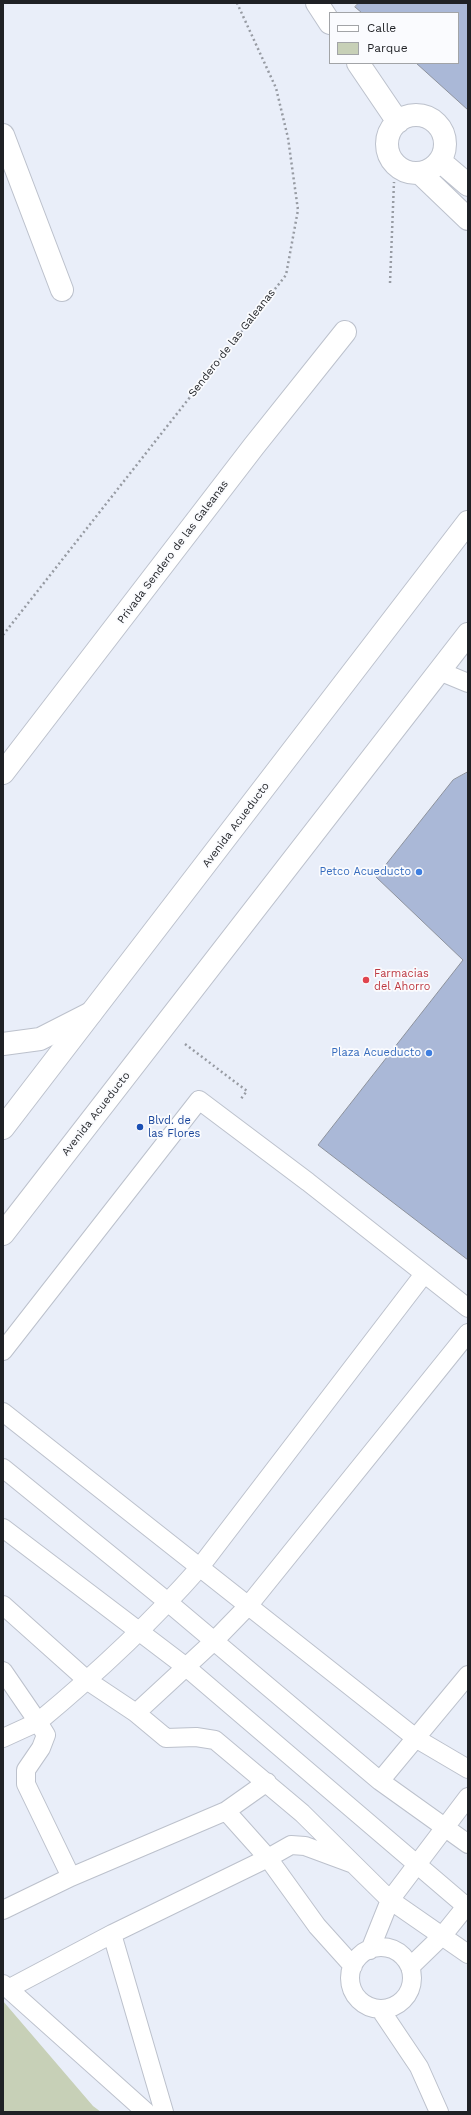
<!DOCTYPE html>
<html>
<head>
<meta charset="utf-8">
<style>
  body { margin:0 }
  #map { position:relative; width:471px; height:2115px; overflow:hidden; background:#e9eef9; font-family:"Work Sans",sans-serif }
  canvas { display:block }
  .frame { position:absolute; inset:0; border:4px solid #1f2125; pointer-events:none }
  .legend { position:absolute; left:329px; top:12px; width:130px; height:52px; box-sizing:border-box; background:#fafbfe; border:1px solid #a2a4a7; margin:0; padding:5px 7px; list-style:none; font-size:12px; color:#1f2125 }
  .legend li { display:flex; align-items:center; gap:8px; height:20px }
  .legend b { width:20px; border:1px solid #a2a4a7 }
</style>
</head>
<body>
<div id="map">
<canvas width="471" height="2115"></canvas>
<div class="frame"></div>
<ul class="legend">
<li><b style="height:5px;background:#fff"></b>Calle</li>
<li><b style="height:11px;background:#c7d0b7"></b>Parque</li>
</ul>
</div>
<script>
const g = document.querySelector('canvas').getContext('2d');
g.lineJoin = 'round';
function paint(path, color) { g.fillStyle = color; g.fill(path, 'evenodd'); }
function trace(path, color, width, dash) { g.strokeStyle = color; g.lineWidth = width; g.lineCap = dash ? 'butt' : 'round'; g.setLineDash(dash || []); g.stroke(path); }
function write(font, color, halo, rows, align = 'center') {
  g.font = font + ' "Work Sans",sans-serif'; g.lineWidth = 3.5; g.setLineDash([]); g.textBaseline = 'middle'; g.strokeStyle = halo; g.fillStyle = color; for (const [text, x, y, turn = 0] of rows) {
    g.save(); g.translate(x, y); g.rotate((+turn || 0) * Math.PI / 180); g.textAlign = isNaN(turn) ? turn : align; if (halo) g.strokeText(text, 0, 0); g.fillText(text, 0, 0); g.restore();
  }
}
paint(new Path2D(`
  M3,2001L93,2106L101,2112H3Z`), '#c7d0b7');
const building = new Path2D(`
  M359,3H468V110L416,63H458V13H362L355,7Z
  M468,772V1260L318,1145L463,960L376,877L453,780Z`);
paint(building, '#aab8d7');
trace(building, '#8d929c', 1);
const lane = new Path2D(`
  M439,671L468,683
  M3,1351L199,1100L308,1182L468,1308
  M3,1412L417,1739L468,1769
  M3,1468L169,1603L380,1781L468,1844
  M3,1528L186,1667L468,1908
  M3,1605L88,1681L136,1713L166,1738L196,1737L215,1740L302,1813L390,1900L468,1954
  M3,1671L38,1722C96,1674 150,1624 200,1567L424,1274
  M136,1713L214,1641L248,1606L468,1333
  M3,1738L38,1722L46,1735L41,1748L26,1770V1784L71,1877
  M380,1781L468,1675
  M226,1811L268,1858L317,1926L353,1966
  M3,1910L71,1877L226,1811L267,1782
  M112,1934L164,2112
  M350 1978a31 31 0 1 1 62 0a31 31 0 1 1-62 0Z
  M370,1950L390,1900L468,1797
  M410,1967L443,1935L468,1904
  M3,1984L146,2112
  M8,1989L112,1934L268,1858L291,1845L305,1846L351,1863
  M380,2009L419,2067L439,2112`);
const street = new Path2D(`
  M317,3L330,23
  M358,63L398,122
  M387 144a29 29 0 1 1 58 0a29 29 0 1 1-58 0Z
  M3,135L62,290
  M440,161L468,185
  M420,173L468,219
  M3,773L254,446L345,332
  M3,1044L40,1039L91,1013`);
const primary = new Path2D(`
  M3,1128L468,522
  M3,1234L468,634`);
trace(lane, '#bcc1cc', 20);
trace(street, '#bcc1cc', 24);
trace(primary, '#bcc1cc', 24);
trace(new Path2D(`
  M390,283L394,182
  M3,635L286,275L298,210L288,138L276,88L237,3
  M185,1044L247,1091L240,1100`), '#979ba3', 2.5, [2, 3]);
trace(lane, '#fff', 18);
trace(street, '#fff', 22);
trace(primary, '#fff', 22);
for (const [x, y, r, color] of [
  [419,872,4,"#3f7fe0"],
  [366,980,4,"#e0444e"],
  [429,1053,4,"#3f7fe0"],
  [140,1127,4,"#1a4fb4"]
]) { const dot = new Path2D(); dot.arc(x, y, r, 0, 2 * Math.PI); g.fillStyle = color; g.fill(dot); trace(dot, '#fafbfe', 1.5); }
write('11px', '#1f2125', '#fafbfe', [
  ["Sendero de las Galeanas",232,343,-52],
  ["Privada Sendero de las Galeanas",173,552,-53],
  ["Avenida Acueducto",236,825,-53],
  ["Avenida Acueducto",96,1114,-52]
]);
write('11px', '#366cbe', '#fafbfe', [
  ["Petco Acueducto",411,872],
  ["Plaza Acueducto",421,1053]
], 'right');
write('11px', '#be3a42', '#fafbfe', [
  ["Farmacias",374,974],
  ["del Ahorro",374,987]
], 'left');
write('11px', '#164399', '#fafbfe', [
  ["Blvd. de",148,1121],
  ["las Flores",148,1134]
], 'left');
</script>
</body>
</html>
